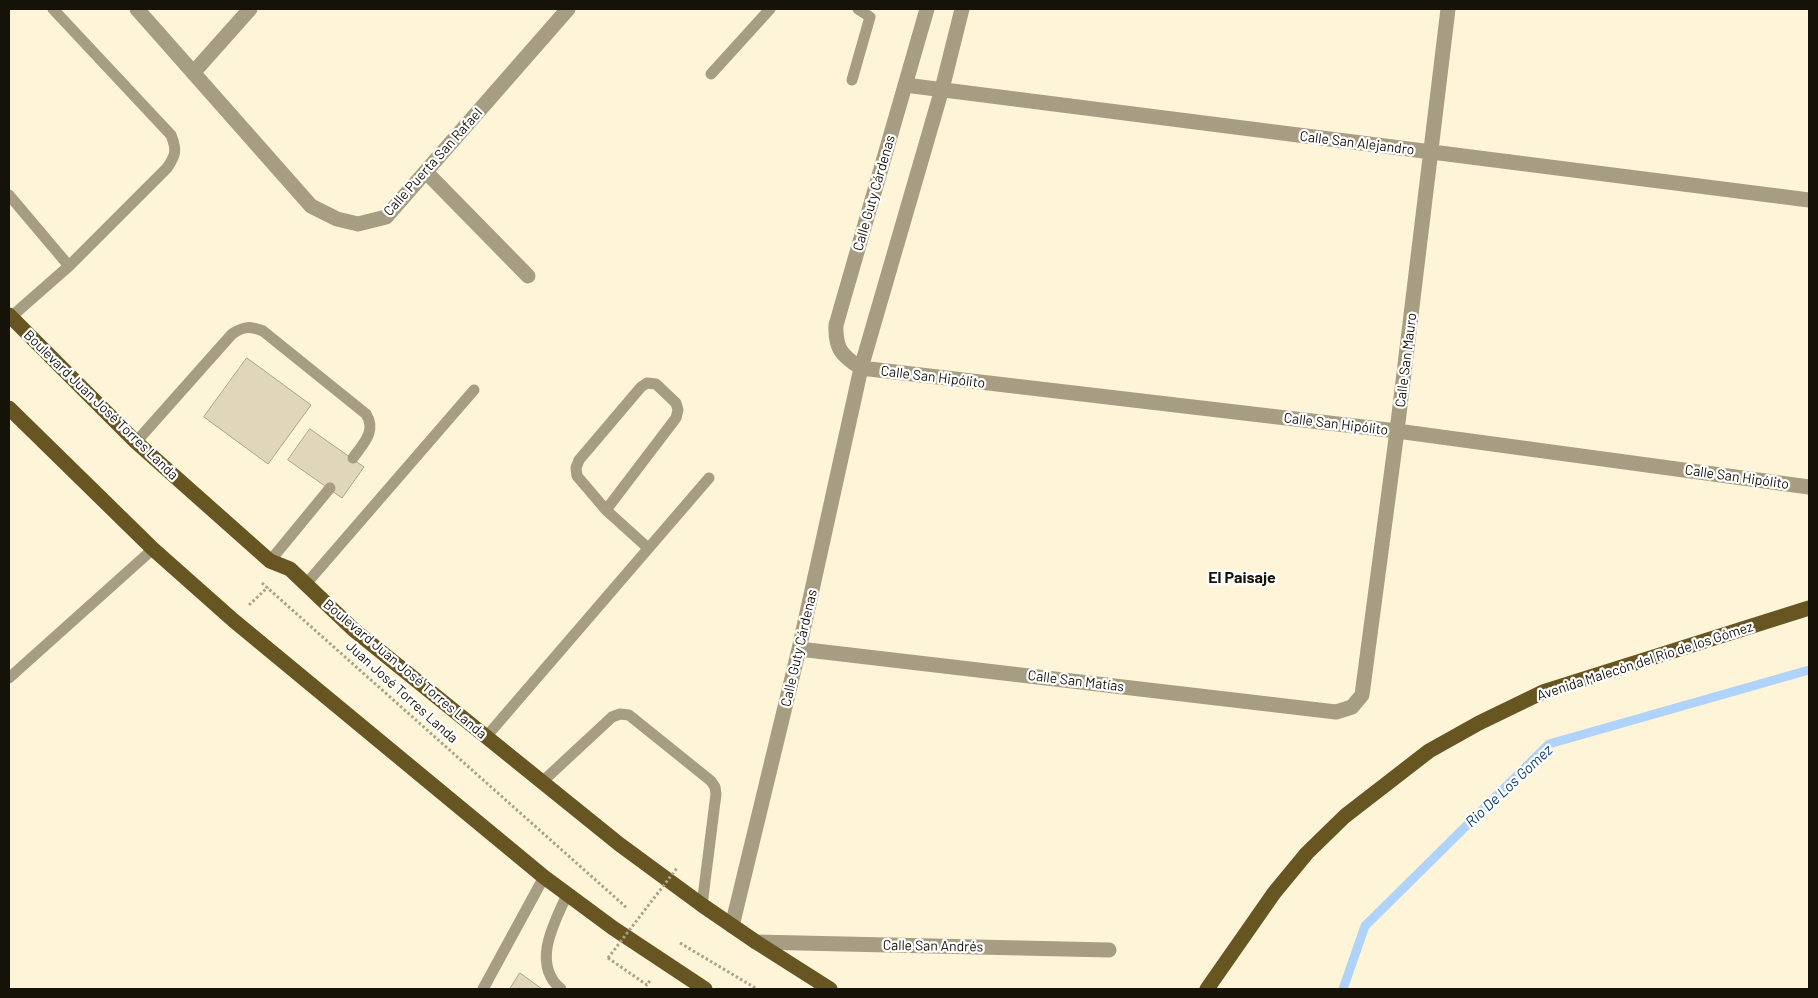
<!DOCTYPE html>
<html>
<head>
<meta charset="utf-8">
<style>
  body { margin:0 }
  #map { position:relative; width:1818px; height:998px; overflow:hidden; background:#fef4d8; font-family:Barlow,sans-serif }
  canvas { display:block }
  .frame { position:absolute; inset:0; border:10px solid #151208; pointer-events:none }
</style>
</head>
<body>
<div id="map">
<canvas width="1818" height="998"></canvas>
<div class="frame"></div>
</div>
<script>
const g = document.querySelector('canvas').getContext('2d');
g.lineJoin = 'round';
function trace(path, color, width, dash) { g.strokeStyle = color; g.lineWidth = width; g.lineCap = dash ? 'butt' : 'round'; g.setLineDash(dash || []); g.stroke(path); }
function paint(path, color) { g.fillStyle = color; g.fill(path, 'evenodd'); }
function write(font, color, halo, rows, align = 'center') {
  g.font = font + ' Barlow,sans-serif'; g.lineWidth = 4.5; g.setLineDash([]); g.textBaseline = 'middle'; g.strokeStyle = halo; g.fillStyle = color; for (const [text, x, y, turn = 0] of rows) {
    g.save(); g.translate(x, y); g.rotate((+turn || 0) * Math.PI / 180); g.textAlign = isNaN(turn) ? turn : align; if (halo) g.strokeText(text, 0, 0); g.fillText(text, 0, 0); g.restore();
  }
}
trace(new Path2D(`
  M1343,989L1365,926L1549,744L1809,670`), '#b0d3fc', 9);
const building = new Path2D(`
  M247,358L311,405L268,464L204,417Z
  M310,429L364,467L342,498L288,460Z
  M520,973L542,989H510Z`);
paint(building, '#e0d7bb');
trace(building, '#aba288', 1);
trace(new Path2D(`
  M262,583L627,908
  M249,605L268,587
  M680,943L757,989
  M608,958L647,985L651,979`), '#a9a18c', 3, [2.5, 2.5]);
trace(new Path2D(`
  M711,74L770,9
  M852,80L870,17L858,9
  M9,195L69,266
  M11,317L69,266L167,168C176,155 177,150 171,135L53,9
  M136,442L232,334C244,326 250,326 263,331L366,414C377,431 363,444 353,458
  M606,510L676,418L678,410L676,403L656,384L647,383L641,387L579,460L576,468L577,476L606,510L648,548
  M270,561L330,488
  M306,584L474,390
  M9,678L153,549
  M486,737L709,478
  M542,782L612,717L620,714L629,715L711,781L715,787L716,794L702,905
  M483,989L544,877
  M561,989C531,964 554,923 567,895`), '#a79d83', 11);
trace(new Path2D(`
  M137,9L311,206L337,219L358,224L386,217L568,9
  M927,9L836,325C835,349 842,356 861,368L1397,431L1809,487
  M193,73L250,9
  M905,85L1809,200
  M426,172L528,276
  M799,649L1336,712L1352,707L1362,695L1397,431L1448,9
  M732,926L799,649L861,368L942,89L962,9
  M756,942L1109,950`), '#a79d83', 15);
trace(new Path2D(`
  M9,315L136,442L270,561L290,569L354,630L619,844L702,905L756,942L830,989
  M9,408L153,549L233,620L544,877L613,928L705,989
  M1207,989L1274,893L1307,853L1345,816L1429,751L1479,723L1543,692L1809,608`), '#675622', 15);
trace(new Path2D(`
  M608,958L677,868`), '#a9a18c', 3, [2.5, 2.5]);
write('14px', '#151208', '#fff', [
  ["Calle San Alejandro",1357,143,7],
  ["Calle Puerta San Rafael",433,162,-48],
  ["Calle Guty Cárdenas",874,193,-74],
  ["Calle San Mauro",1406,360,-83],
  ["Calle San Hipólito",933,377,7],
  ["Boulevard Juan José Torres Landa",101,405,44],
  ["Calle San Hipólito",1336,424,7],
  ["Calle San Hipólito",1737,477,8],
  ["Calle Guty Cárdenas",799,648,-77],
  ["Avenida Malecón del Río de los Gómez",1645,661,-18],
  ["Boulevard Juan José Torres Landa",405,669,40],
  ["Calle San Matías",1076,681,7],
  ["Juan José Torres Landa",402,692,42],
  ["Calle San Andrés",933,946,1]
]);
write('italic 15px', '#0c3a68', '#fff', [
  ["Rio De Los Gomez",1509,786,-43]
]);
write('bold 16px', '#151208', '#fff', [
  ["El Paisaje",1242,578]
]);
</script>
</body>
</html>
